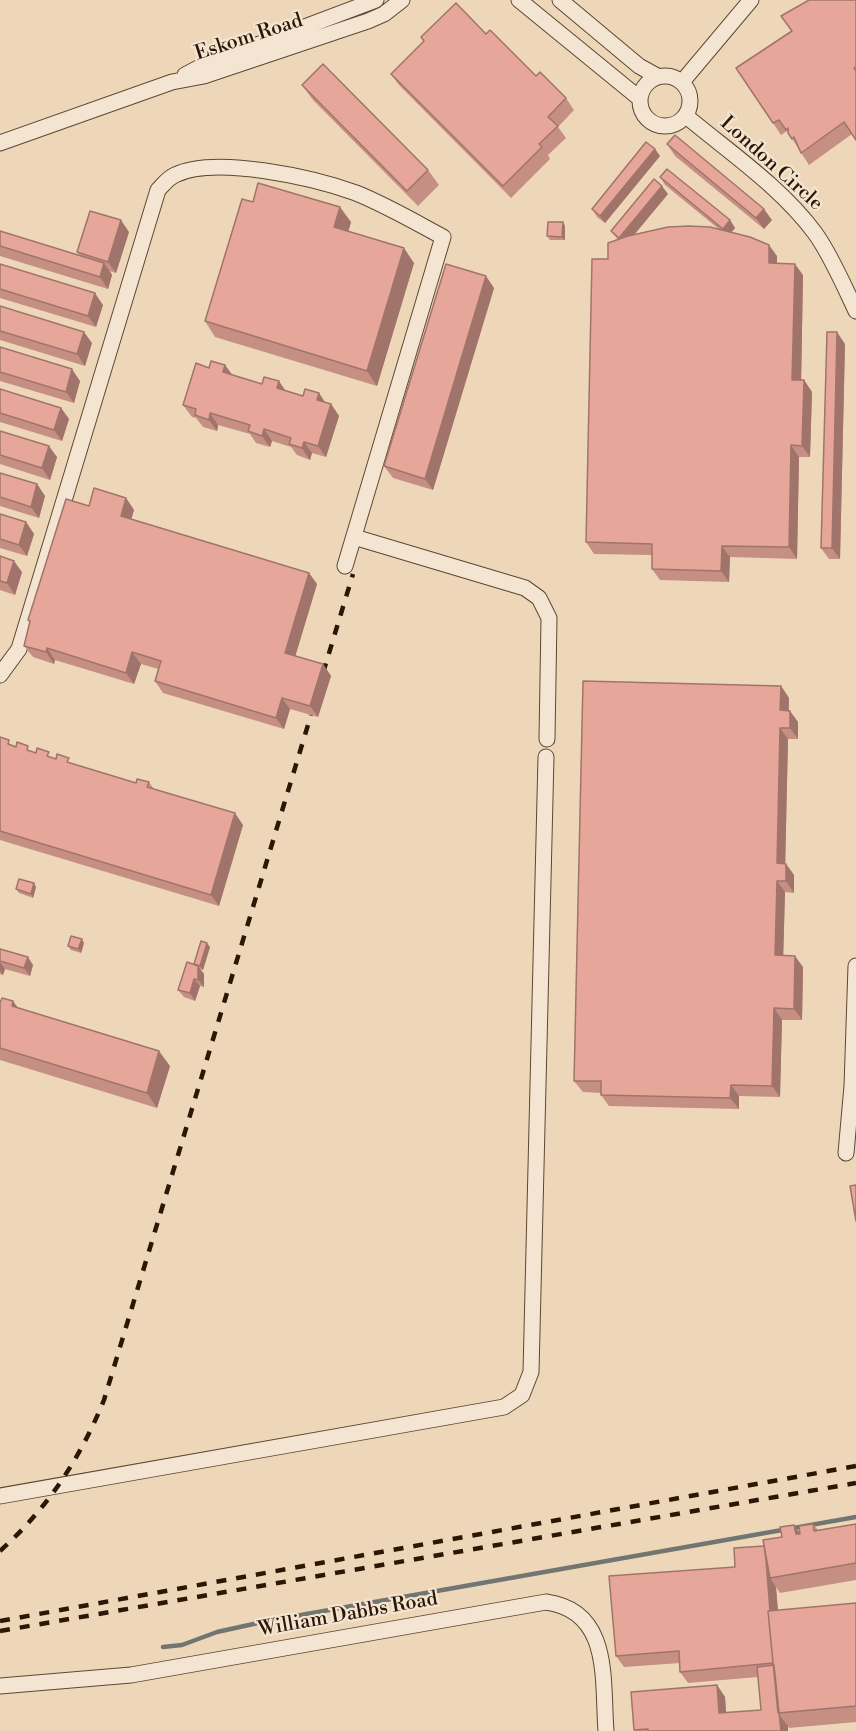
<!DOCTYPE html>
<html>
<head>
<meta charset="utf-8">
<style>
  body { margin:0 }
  canvas { display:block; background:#eed7b9 }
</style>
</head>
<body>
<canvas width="856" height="1731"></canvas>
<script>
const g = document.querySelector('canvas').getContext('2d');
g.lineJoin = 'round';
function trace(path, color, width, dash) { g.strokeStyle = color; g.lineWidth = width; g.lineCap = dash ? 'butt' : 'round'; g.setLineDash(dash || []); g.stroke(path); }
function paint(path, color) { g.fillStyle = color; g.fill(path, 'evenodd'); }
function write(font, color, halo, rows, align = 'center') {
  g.font = font + ' "Libre Bodoni",serif'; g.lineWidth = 4.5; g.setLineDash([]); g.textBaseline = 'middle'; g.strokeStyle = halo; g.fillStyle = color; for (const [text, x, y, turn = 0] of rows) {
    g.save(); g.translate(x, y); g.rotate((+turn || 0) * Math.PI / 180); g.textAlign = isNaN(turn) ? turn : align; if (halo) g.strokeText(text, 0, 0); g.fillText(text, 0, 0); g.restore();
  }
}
trace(new Path2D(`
  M163,1647L182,1645L217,1632L267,1621L856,1517`), '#717672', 4.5);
const street = new Path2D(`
  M519,0L639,98
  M560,0L639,66L657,76
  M185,75L204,65L376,0
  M640 101a25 25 0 1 1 50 0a25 25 0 1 1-50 0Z
  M682,82L751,0
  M686,116C729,152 781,187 815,233C831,255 844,286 856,311
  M0,143L172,82L204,76L368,21L384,14L402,0
  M354,537L525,588L539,598L549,618L547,739
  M0,675L19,649L158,190C163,185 168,178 175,175C215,155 315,178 356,193C386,205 415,222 443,237L345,566
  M846,1153L852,1086L856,966
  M0,1496L504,1407L522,1395L531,1372L546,757
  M0,1686L131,1675L546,1602C612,1611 602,1681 606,1731`);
trace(street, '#5c4732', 17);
trace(street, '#f4e5d2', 15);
trace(new Path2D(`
  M323,673L353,574
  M0,1551C47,1509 80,1459 104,1400L311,715
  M0,1621L856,1466
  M0,1631L856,1483`), '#2c1705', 4.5, [10, 10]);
paint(new Path2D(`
  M856,0V140L852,134L809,165L787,131L781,135L736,68L792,31Z
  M486,34L536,76L566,98L574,110L558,127L566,138L548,155L550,159L511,198L399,85L391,74L424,41L421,37Z
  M302,85L428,170L439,185L418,206L313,100Z
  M667,144L772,220L764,229L675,156Z
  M655,149L660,156L605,223L597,217L592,209Z
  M660,177L730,220L735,228L731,233L777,256V263L803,275L801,380H804L812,392L810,457H799L797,559L730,557L729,582L660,580L652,569V555L594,554L586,542L608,259L618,240L611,231L668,194L634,234L720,230L665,185Z
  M253,202L351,222L348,232L414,263L377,386L215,337L205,321Z
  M565,226V240H550L547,236Z
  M0,231L80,256L77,252L129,232L116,273L110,271L112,275L108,289L0,256Z
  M0,264L103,305L96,327L0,298Z
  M494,288L433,490L393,478L384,466Z
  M0,306L92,343L85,366L0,340Z
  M845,344L840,559H829L821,548Z
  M0,347L80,381L74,403L0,381Z
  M225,365L232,375L303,396L319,393L325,403L331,404L339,416L326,457L312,453L310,460L297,455L291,447L272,441L270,447L256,443L250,434L218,425L217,431L203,427L196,418L192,417L183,405L209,368Z
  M0,389L61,408L69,419L62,441L0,422Z
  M0,431L57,457L50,480L0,464Z
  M0,473L37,484L45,496L39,518L0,506Z
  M126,498L134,510L131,519L309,573L317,584L295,656L323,664L331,676L318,717L290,709L284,729L163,693L155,681L158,669L141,664L134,684L55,660L54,664L33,657L24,646L30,623L28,620L89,506Z
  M0,514L26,522L34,534L27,556L0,548Z
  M0,556L22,572L15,595L0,590Z
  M781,686L789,698V710L798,722V739H788L785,864H786L794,875V893L785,892L783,956L803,967L802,1020H782L780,1097L739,1096V1109L609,1106L601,1095V1093L583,1092L574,1081Z
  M0,737L13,746L136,783L149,782L153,788L243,825L219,906L0,840Z
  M36,887L33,898L19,893L16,889Z
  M84,943L81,953L71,950L68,946Z
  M210,947L203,970L200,969L204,974V987L200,986L195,1001L184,997L178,990L195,965Z
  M0,949L33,965L30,976L5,969L3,975L0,974Z
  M0,1003L18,1008L170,1066L157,1108L0,1060Z
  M813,1524L818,1530L856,1524V1580L780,1593L776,1587L778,1611L856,1603V1722L789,1728L788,1726V1731H635L634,1730L717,1685L725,1697L726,1713L761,1710L758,1677L688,1683L680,1672V1663L624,1667L616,1656L764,1546L782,1537L794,1525L800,1534Z`), '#c68f84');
paint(new Path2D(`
  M655,149L660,156L605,223L600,216Z
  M662,186L668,194L625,246L619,238Z
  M340,207L351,222L345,242L334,227Z
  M764,209L772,220L764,229L756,218Z
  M121,220L129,232L116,273L108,262Z
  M730,220L735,228L728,236L723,229Z
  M563,222L565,226V240L562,237Z
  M769,245L777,256V275L769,263Z
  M404,248L414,263L377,386L367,371Z
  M104,263L112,275L108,289L100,277Z
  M795,264L803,275L801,391L792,380Z
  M486,276L494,288L433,490L425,479Z
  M95,293L103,305L96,327L88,316Z
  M84,332L92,343L85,366L77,354Z
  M837,332L845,344L840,559L832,548Z
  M225,365L233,376L223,372Z
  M72,369L80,381L74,403L66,392Z
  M804,380L812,392L810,457L802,446Z
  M279,381L287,393L277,388Z
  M319,393L327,405L317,400Z
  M331,404L339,416L326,457L318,446Z
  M61,408L69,419L62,441L54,430Z
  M210,413L218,425L217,431L209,420Z
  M264,429L272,441L270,447L262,436Z
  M304,442L312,453L310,460L302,448Z
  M791,445L799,457L797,559L789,547Z
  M49,446L57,457L50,480L42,468Z
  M37,484L45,496L39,518L31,507Z
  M126,498L134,510L129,527L121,516Z
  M26,522L34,534L27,556L19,545Z
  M722,546L730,557L729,582L721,571Z
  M14,561L22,572L15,595L7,583Z
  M309,573L317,584L293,664L285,653Z
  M47,648L55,660L54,664L46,652Z
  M132,652L141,664L134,684L126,673Z
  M323,664L331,676L318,717L310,706Z
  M781,686L789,698L788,722L780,710Z
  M282,698L290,709L284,729L276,718Z
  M790,711L798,722V739L790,728Z
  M780,728L788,739L785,875L777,863Z
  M235,813L243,825L219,906L211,895Z
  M786,864L794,875V893L786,881Z
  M777,881L785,892L783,967L775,955Z
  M34,883L36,887L33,898L31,894Z
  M82,939L84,943L81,953L78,949Z
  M207,943L210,947L203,970L200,966Z
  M795,956L803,967L802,1020L794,1009Z
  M28,957L33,965L30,976L24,968Z
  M0,962L5,969L3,975L0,971Z
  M198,966L204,974V987L198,980Z
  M194,979L200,986L195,1001L190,993Z
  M13,1001L24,1016L12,1006Z
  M774,1008L782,1020L780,1097L772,1086Z
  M159,1051L170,1066L157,1108L147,1093Z
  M731,1085L739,1096V1109L730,1098Z
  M794,1525L805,1540L796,1534Z
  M765,1546L770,1578L776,1587L783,1674L774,1663Z
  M717,1685L725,1697L727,1725L719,1713Z
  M779,1715L788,1726V1731H781Z`), '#a1746b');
const building = new Path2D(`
  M809,0H856V67L854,68L856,71V140L844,122L801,153L794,137L792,139L788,133V128L786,130L779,120L773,123L736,68L792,31L781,16Z
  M456,3L486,34L490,30L536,76L540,72L566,98L548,117L558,126L539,144L542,147L503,186L391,74L424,41L421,37Z
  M323,64L428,170L407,191L302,85Z
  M675,135L764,209L756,218L667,144Z
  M646,142L655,149L600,216L592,209Z
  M667,169L730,220L723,229L660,177Z
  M654,179L662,186L619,238L611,231Z
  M258,183L340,207L334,227L404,248L367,371L205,321L242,199L253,202Z
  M90,211L121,220L108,262L77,252Z
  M548,222H563L562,237L547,236Z
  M689,226L710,227L750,237L769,245V263L795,264L792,380H804L802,446L791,445L789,547L722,546L721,571L652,569V544L586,542L592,259H608V243L628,236L668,227Z
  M0,231L104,263L100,277L0,246Z
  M0,264L95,293L88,316L0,289Z
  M446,264L486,276L425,479L384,466Z
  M0,306L84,332L77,354L0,331Z
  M827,332H837L832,548H821Z
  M0,347L72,369L66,392L0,372Z
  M211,361L225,365L223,372L262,384L264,377L279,381L277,388L303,396L305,389L319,393L317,400L331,404L318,446L304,442L302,448L289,444L291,438L264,429L262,436L248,431L250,425L210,413L209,420L195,415L196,409L183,405L196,363L209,368Z
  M0,389L61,408L54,430L0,413Z
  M0,431L49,446L42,468L0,455Z
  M0,473L37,484L31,507L0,497Z
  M94,488L126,498L121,516L309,573L285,653L323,664L310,706L282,698L276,718L155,681L161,661L132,652L126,673L47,648L46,652L24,646L30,621L28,620L66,499L89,506Z
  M0,514L26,522L19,545L0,539Z
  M0,556L14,561L7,583L0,581Z
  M583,681L781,686L780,710L790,711V728H780L777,863L786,864V881H777L775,955L795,956L794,1009L774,1008L772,1086L731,1085L730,1098L601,1095V1081H574Z
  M0,737L9,740L8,744L16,747L17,742L28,746L27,750L36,753L37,748L49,752L47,756L56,759L57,754L69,758L67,762L136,783L137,779L149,782L147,787L235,813L211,895L0,831Z
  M19,879L34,883L31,894L16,889Z
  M71,936L82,939L78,949L68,946Z
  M201,941L207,943L200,966L194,964Z
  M0,949L28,957L24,968L0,961Z
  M187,962L198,966V980L194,979L190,993L178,990Z
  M2,998L13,1001L12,1006L159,1051L147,1093L0,1048V1003Z
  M856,1185V1221L850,1186Z
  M813,1524L814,1531L856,1524V1563L770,1578L763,1540L782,1537L780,1527L794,1525L796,1534H800L799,1526Z
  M764,1546L766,1560L770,1611H768L773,1663L680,1672L679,1651L616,1656L609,1576L735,1567L734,1548Z
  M856,1603V1706L778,1713L768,1611Z
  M774,1665L781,1731H648V1729L634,1730L631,1692L717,1685L719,1713L761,1710L757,1667Z`);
paint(building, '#e6a699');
trace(building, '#a1746b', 1.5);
write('20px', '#2c1705', '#f4e5d2', [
  ["Eskom Road",249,38,-18],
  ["London Circle",771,164,42],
  ["William Dabbs Road",348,1615,-10]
]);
</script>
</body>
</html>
